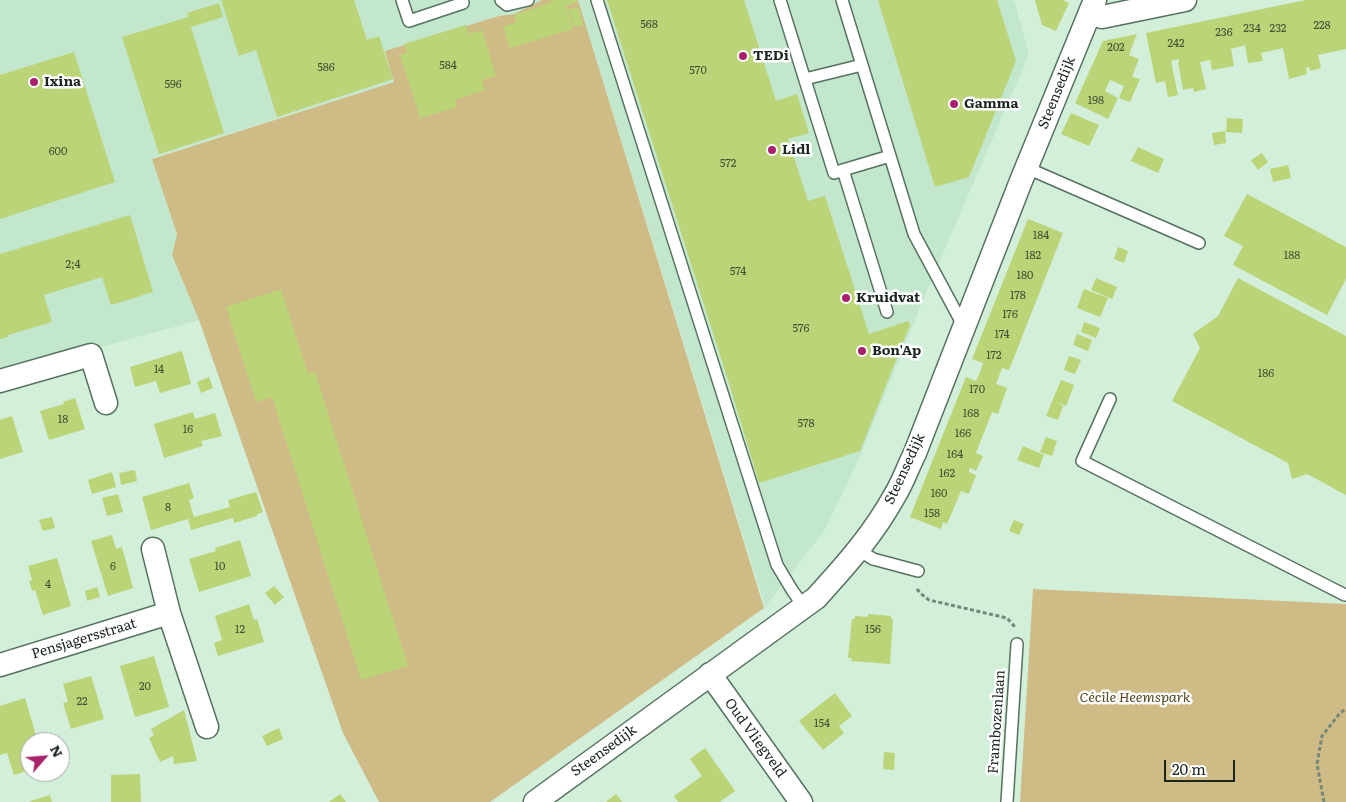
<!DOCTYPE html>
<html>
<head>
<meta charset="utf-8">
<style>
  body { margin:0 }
  #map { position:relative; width:1346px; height:802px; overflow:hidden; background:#d2efda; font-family:Literata,serif }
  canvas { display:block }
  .north { position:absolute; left:20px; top:732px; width:50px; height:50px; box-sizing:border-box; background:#fff; border:1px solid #a3a8a5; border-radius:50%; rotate:63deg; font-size:14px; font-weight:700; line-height:20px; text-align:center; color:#1a251d }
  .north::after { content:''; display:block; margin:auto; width:18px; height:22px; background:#a7216b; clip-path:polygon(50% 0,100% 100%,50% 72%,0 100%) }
  .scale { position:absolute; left:1164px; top:760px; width:71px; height:22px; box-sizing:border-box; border:2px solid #1a251d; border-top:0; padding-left:6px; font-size:15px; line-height:18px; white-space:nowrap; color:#1a251d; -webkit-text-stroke:4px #fff; paint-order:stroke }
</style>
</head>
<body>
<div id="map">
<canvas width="1346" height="802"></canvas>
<div class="north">N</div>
<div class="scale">20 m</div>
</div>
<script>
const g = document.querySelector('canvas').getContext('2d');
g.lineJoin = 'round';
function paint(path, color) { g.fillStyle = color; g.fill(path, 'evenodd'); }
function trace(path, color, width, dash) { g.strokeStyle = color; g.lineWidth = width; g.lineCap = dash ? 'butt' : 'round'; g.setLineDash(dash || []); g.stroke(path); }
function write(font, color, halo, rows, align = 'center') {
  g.font = font + ' Literata,serif'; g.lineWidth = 5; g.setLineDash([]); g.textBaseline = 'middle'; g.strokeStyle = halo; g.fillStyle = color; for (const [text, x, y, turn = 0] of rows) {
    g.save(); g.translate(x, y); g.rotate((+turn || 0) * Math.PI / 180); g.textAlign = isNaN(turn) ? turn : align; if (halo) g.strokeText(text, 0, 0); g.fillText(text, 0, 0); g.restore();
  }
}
paint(new Path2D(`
  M0,0H542L514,14L499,16L395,81L152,158L177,234L172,255L199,320L0,375Z
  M578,0H1014L1029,54L923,300L859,459L824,531L765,607Z`), '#c3e7cc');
paint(new Path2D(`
  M542,0H578L764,608L490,802H379L343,733L199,320L172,255L177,234L152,159L394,82L385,51L499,16L514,14Z
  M1033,589L1346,604V802H1020Z`), '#cfbb86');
paint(new Path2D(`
  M221,0H354L367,40L379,36L393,79L277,117L256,50L239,56Z
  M551,0H577V2L566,6L573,29L510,48L503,27L516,22L514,15L552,2Z
  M607,0H744L776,101L797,94L809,133L788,139L808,201L825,196L869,334L908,321L910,325L860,451L759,483L727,377Z
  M878,0H997L1016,61L969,177L935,187Z
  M1035,0H1063L1069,3L1056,31L1042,25Z
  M1306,0H1346V49L1318,55L1321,68L1310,71L1309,67L1306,68L1307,74L1289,79L1283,48L1261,53L1263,61L1248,63L1245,45L1231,49L1234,66L1212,70L1210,60L1200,62L1206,89L1194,92L1193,88L1183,90L1178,62H1179V59L1171,61L1178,95L1168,97L1165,81L1156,83L1146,33Z
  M219,3L223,17L191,27L224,133L159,154L122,37L188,17L187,13Z
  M578,7L583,25L574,27L568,10Z
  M466,25L469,34L482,30L496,76L482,80L485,90L455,100L457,107L420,118L400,55L407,53L404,44Z
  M1137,34L1129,55L1139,59L1132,77L1140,79L1130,102L1119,98L1124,86L1110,80L1105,91L1118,98L1108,119L1075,103L1103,41Z
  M74,52L115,182L0,219V75Z
  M1071,113L1099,125L1089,146L1061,134Z
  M1227,118L1243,119L1242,133L1226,132Z
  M1225,131L1226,143L1214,145L1212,133Z
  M1138,147L1164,159L1158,173L1131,161Z
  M1262,153L1268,162L1258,170L1251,160Z
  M1288,165L1291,178L1273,182L1270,169Z
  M1247,194L1346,247V279L1327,315L1233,265L1243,246L1224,236Z
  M130,215L153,292L111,305L102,277L44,295L52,322L8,335V337L0,339V254Z
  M1028,219L1063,233L1009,370L1002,368L996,384L1007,388L998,414L992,412L976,453L983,456L976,471L970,468L969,470V472L976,475L969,494L961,491L947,524L943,522L941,529L910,517L966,377L976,381L980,372L983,363L972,359Z
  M1118,247L1128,251L1124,263L1114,259Z
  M1096,278L1117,287L1112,299L1091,290Z
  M1238,278L1346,336V495L1307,474L1292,479L1288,463L1172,401L1200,348L1193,334L1218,316Z
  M281,289L308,374L315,372L408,666L361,680L272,397L256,402L226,307Z
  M1084,289L1108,298L1100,317L1077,308Z
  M1084,322L1100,328L1096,338L1081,332Z
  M1077,334L1092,340L1088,351L1073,345Z
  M182,351L191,384L160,393L156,381L135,387L130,367Z
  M1069,356L1081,360L1075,374L1064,370Z
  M209,377L213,388L201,393L197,382Z
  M1061,380L1074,385L1066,406L1057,402L1063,406L1058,420L1046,416Z
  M75,398L85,429L49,440L40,411L64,404L63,402Z
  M193,412L195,419L215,413L222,436L201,441L203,446L164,458L154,424Z
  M12,416L23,452L0,459V420Z
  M1046,437L1057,441L1052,456L1040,452Z
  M1023,446L1044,455L1039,468L1017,460Z
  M135,470L137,481L121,485L119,473Z
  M112,472L116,487L92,494L88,480Z
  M189,483L194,498L189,500L194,517L230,507L228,500L256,492L263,512L257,514V516L234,523L233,518L191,530L188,519L151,530L142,497Z
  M118,494L123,512L107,516L102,498Z
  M52,517L55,528L43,531L39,520Z
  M1014,520L1024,524L1019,535L1009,531Z
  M112,535L116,549L122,547L133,588L108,596L91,541Z
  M240,540L251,576L199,592L189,559L216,551L215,548Z
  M57,558L71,606L43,615L35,590L32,591L29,581L32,580L28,566Z
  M274,586L284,597L275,605L265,593Z
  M97,587L100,597L87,601L85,591Z
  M249,604L254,620L257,619L264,642L218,656L214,643L222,640L215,616Z
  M868,614L891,616V619H893L890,664L851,661L852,658H848L852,619H855V616L868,617Z
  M154,656L169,707L135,717L120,666Z
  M91,676L104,719L71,729L63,703L68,702L63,684Z
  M835,693L852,716L839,726L844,733L823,750L799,721Z
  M25,698L38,742H30V770L14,775L7,753L0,755V706Z
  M184,710L197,761L174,764L173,756L160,762L149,738L154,735L151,729Z
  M279,728L283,739L267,746L262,736Z
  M705,748L735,791L720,802H678L674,796L702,776L690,759Z
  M884,752L895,753L894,770L883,769Z
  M140,774L141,802H111V775Z
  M340,794L346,802H329Z
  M616,794L622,802H606Z
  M50,795L52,802H28Z`), '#bbd477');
const service = new Path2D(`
  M402,0L409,21L463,3L462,0
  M501,0L507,5L528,0
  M597,0L777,565L792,590L804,607
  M780,0L834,173L843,170L887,312
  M842,0L914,234L964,327
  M805,79L862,65
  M1027,168L1199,243
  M843,170L890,156
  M1110,399L1082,461L1345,595
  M859,550L873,559L918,571
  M1007,802L1017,644`);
const minor = new Path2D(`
  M1090,12L1102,17L1185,0
  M0,381L91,355L106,403
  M153,549L169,613L207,727
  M0,665L169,613
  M710,674L801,802
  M535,802L816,598C846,565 873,535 895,495C903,482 908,467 915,453L1021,181L1095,0`);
trace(service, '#57715f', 14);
trace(minor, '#57715f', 25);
trace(new Path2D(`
  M917,589L920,593L929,600L1007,618L1015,627
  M1324,802L1317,764L1322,736L1340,713L1346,709`), '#74887a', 3, [4, 2.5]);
trace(service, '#fff', 11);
trace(minor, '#fff', 22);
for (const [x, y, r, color] of [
  [743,56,5,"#a7216b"],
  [34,82,5,"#a7216b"],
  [954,104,5,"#a7216b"],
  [772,150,5,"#a7216b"],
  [846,298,5,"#a7216b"],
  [862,351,5,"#a7216b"]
]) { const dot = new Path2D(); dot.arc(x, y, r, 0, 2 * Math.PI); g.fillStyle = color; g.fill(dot); trace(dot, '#fff', 2); }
write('11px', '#425134', null, [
  ["568",649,25],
  ["228",1322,26],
  ["234",1252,29],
  ["232",1278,29],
  ["236",1224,33],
  ["242",1176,44],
  ["202",1116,48],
  ["584",448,66],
  ["586",326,68],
  ["570",698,71],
  ["596",173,85],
  ["198",1096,101],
  ["600",58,152],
  ["572",728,164],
  ["184",1041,236],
  ["182",1033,256],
  ["188",1292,256],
  ["2;4",73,265],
  ["574",738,272],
  ["180",1025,276],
  ["178",1018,296],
  ["176",1010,315],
  ["576",801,329],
  ["174",1002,335],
  ["172",994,356],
  ["14",159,370],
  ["186",1266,374],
  ["170",977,390],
  ["168",971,414],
  ["18",63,420],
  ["578",806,424],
  ["16",188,430],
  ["166",963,434],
  ["164",955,455],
  ["162",947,474],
  ["160",939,494],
  ["8",168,508],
  ["158",932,514],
  ["6",113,567],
  ["10",220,567],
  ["4",48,585],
  ["12",240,630],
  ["156",873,630],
  ["20",145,687],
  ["22",82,702],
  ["154",822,724]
]);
write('bold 14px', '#1a251d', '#fff', [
  ["TEDi",753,56],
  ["Ixina",44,82],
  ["Gamma",964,104],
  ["Lidl",782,150],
  ["Kruidvat",856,298],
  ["Bon'Ap",872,351]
], 'left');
write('14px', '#1a251d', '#fff', [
  ["Steensedijk",1057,93,-68],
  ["Steensedijk",905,469,-65],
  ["Pensjagersstraat",84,639,-17],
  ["Frambozenlaan",997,722,-86],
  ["Oud Vliegveld",755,738,54],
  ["Steensedijk",604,751,-36]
]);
write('italic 14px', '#56471f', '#fff', [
  ["Cécile Heemspark",1135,698]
]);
</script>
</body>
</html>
